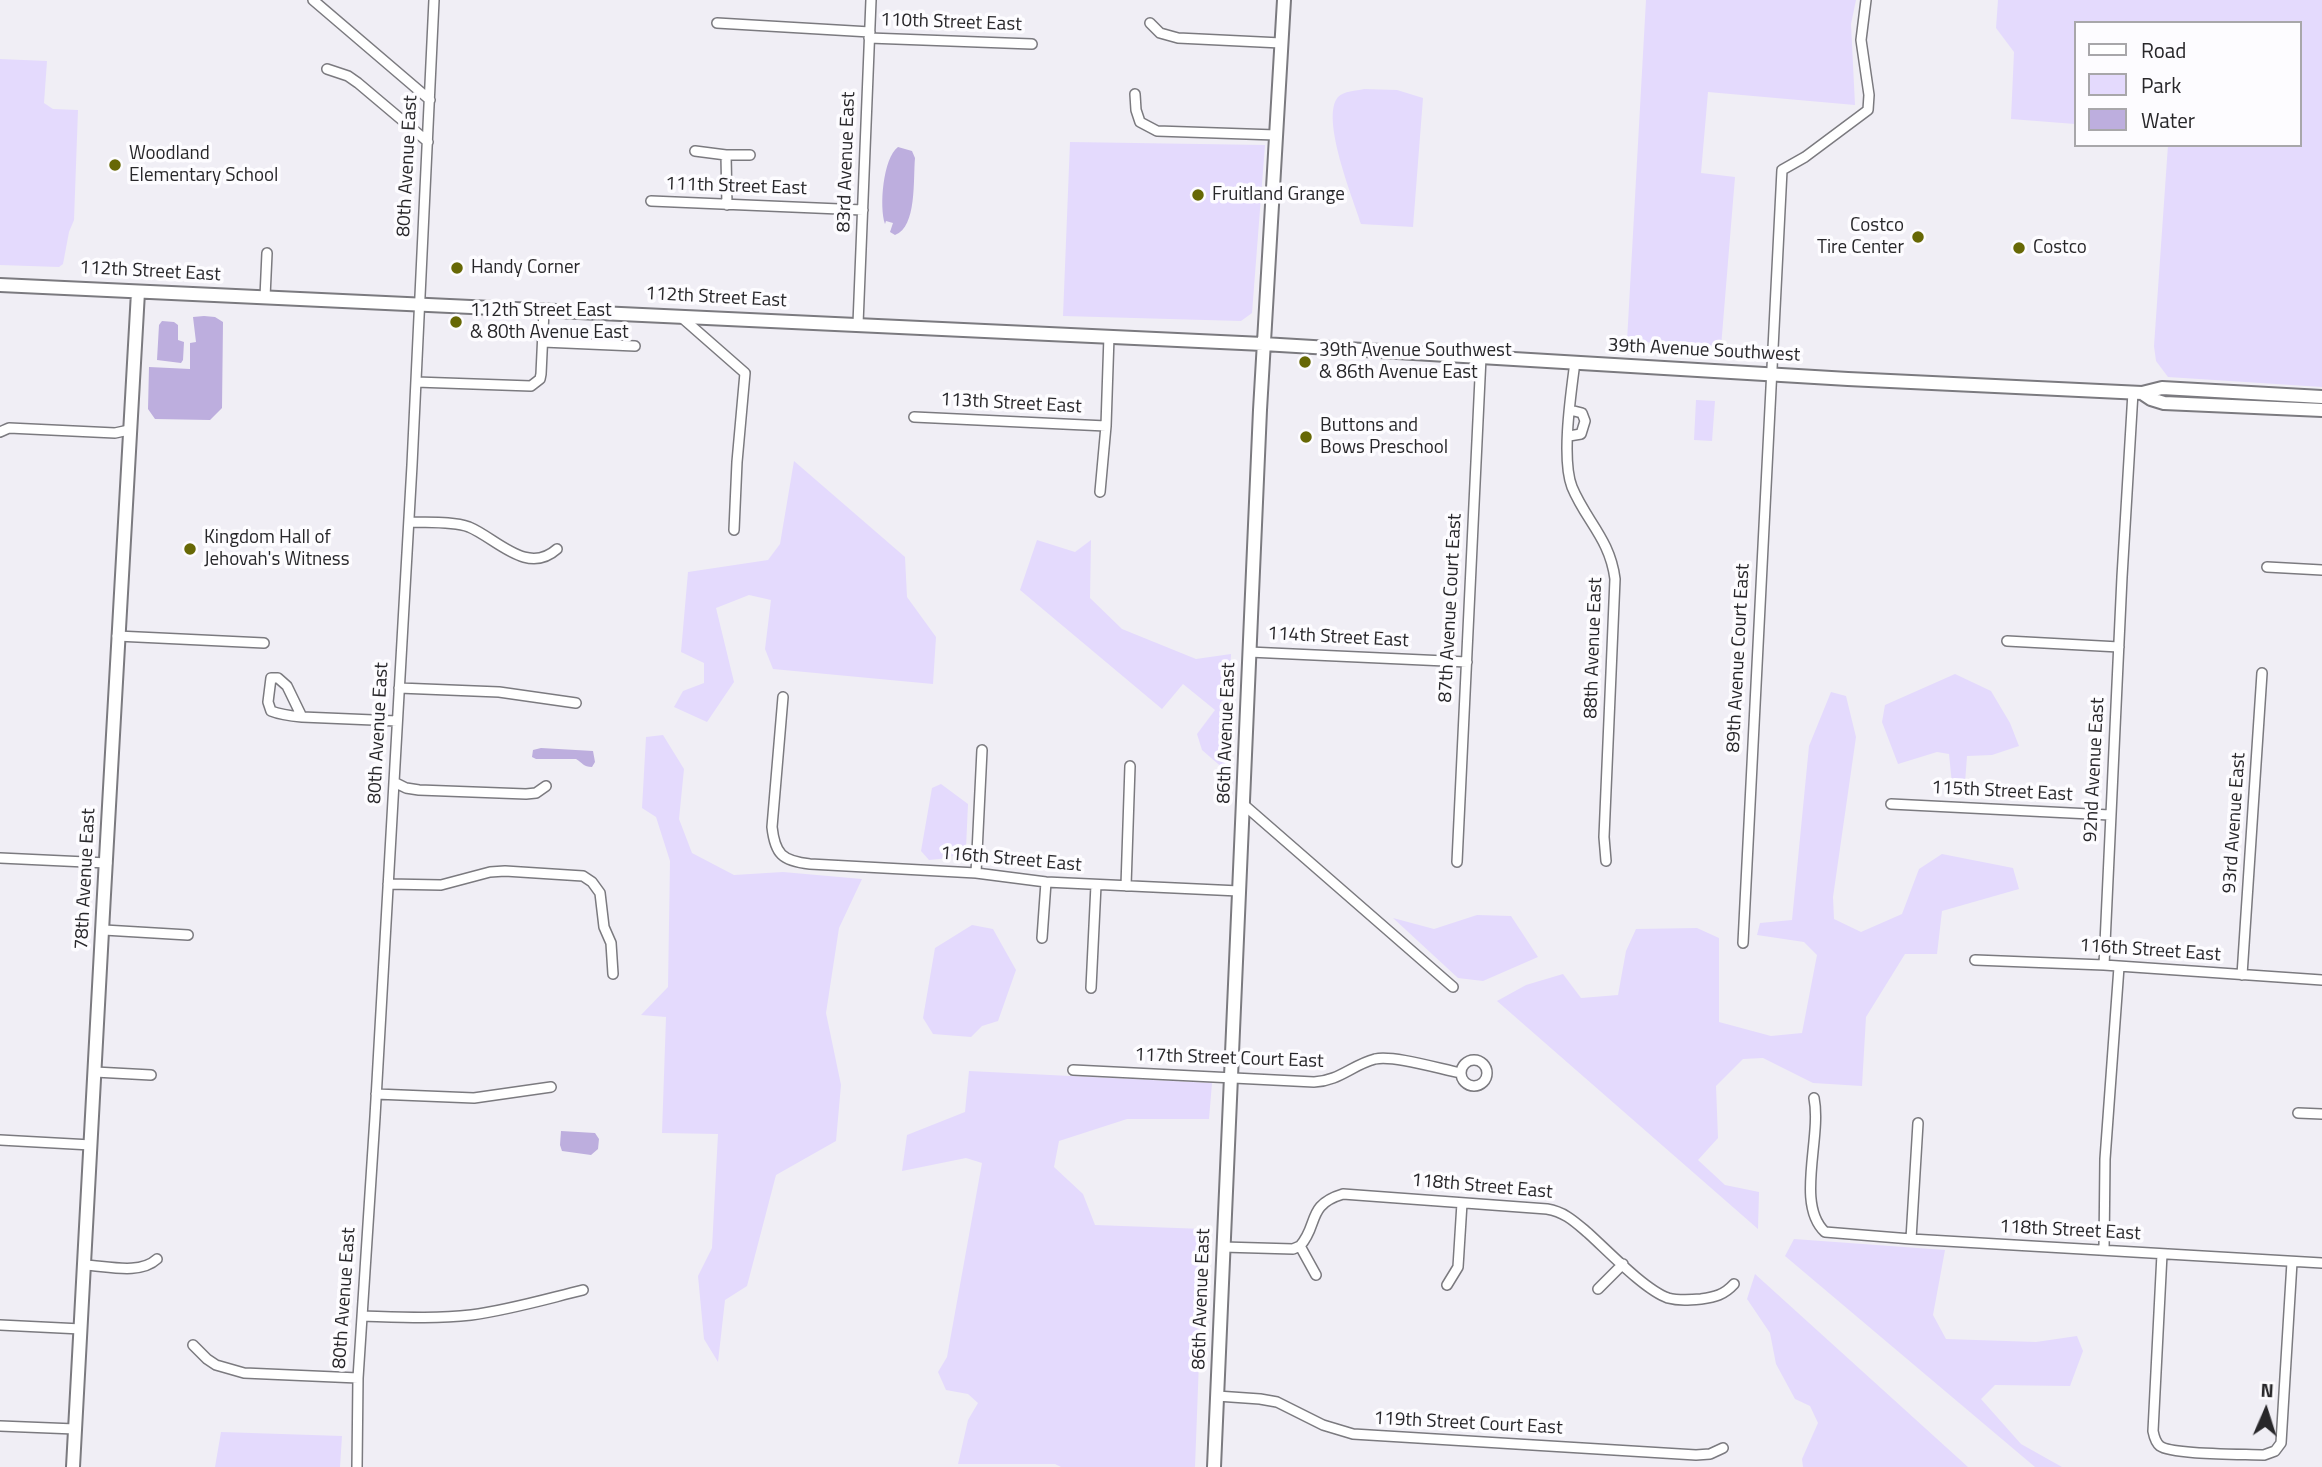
<!DOCTYPE html>
<html>
<head>
<meta charset="utf-8">
<style>
  body { margin:0 }
  #map { position:relative; width:2322px; height:1467px; overflow:hidden; background:#f0eef5; font-family:"Titillium Web",sans-serif }
  canvas { display:block }
  .legend { position:absolute; left:2074px; top:21px; width:228px; height:126px; box-sizing:border-box; background:#fdfcff; border:2px solid #a8a7aa; margin:0; padding:9px 12px; list-style:none; font-size:21px; color:#28272a }
  .legend li { display:flex; align-items:center; gap:14px; height:35px }
  .legend b { width:35px; border:2px solid #a8a7aa }
  .north { position:absolute; left:2231px; top:1376px; width:70px; height:70px; -webkit-text-stroke:5px #fdfcff; paint-order:stroke; rotate:3deg; font-size:19px; font-weight:700; line-height:28px; text-align:center; color:#28272a }
  .north::after { content:''; display:block; margin:auto; width:24px; height:32px; background:#28272a; clip-path:polygon(50% 0,100% 100%,50% 72%,0 100%) }
</style>
</head>
<body>
<div id="map">
<canvas width="2322" height="1467"></canvas>
<ul class="legend">
<li><b style="height:9px;background:#fff"></b>Road</li>
<li><b style="height:19px;background:#e4dafd"></b>Park</li>
<li><b style="height:19px;background:#bdaede"></b>Water</li>
</ul>
<div class="north">N</div>
</div>
<script>
const g = document.querySelector('canvas').getContext('2d');
g.lineJoin = 'round';
function paint(path, color) { g.fillStyle = color; g.fill(path, 'evenodd'); }
function trace(path, color, width, dash) { g.strokeStyle = color; g.lineWidth = width; g.lineCap = dash ? 'butt' : 'round'; g.setLineDash(dash || []); g.stroke(path); }
function write(font, color, halo, rows, align = 'center') {
  g.font = font + ' "Titillium Web",sans-serif'; g.lineWidth = 7; g.setLineDash([]); g.textBaseline = 'middle'; g.strokeStyle = halo; g.fillStyle = color; for (const [text, x, y, turn = 0] of rows) {
    g.save(); g.translate(x, y); g.rotate((+turn || 0) * Math.PI / 180); g.textAlign = isNaN(turn) ? turn : align; if (halo) g.strokeText(text, 0, 0); g.fillText(text, 0, 0); g.restore();
  }
}
paint(new Path2D(`
  M1646,0H1856L1851,24L1855,105L1708,92L1701,173L1735,177L1721,347L1627,341Z
  M1998,0H2322V387L2168,377L2156,361L2154,346L2168,145H2299V23H2075V124L2011,119L2014,52L1996,28Z
  M0,59L47,61L44,103L53,109L78,110L74,220L69,232L63,264L59,267L0,265Z
  M1364,89L1397,90L1423,98L1413,227L1361,224C1353,198 1320,118 1338,97C1344,91 1356,91 1364,89Z
  M1070,142L1265,145L1252,313L1241,321L1063,316Z
  M1696,400L1715,401L1712,441L1694,440Z
  M794,461L905,557L907,597L936,637L933,684L773,669L765,649L771,600L749,595L716,608L734,682L707,722L674,707L683,691L704,683V663L681,652L688,572L768,560L780,544Z
  M1037,540L1075,552L1091,540L1090,598L1122,629L1196,659L1231,654L1225,770L1202,750L1197,734L1215,710L1183,684L1162,709L1020,590Z
  M1955,674L1991,691L2010,723L2019,746L1992,755L1967,756L1965,783L1979,785V796L1953,794L1949,754L1937,752L1898,764L1882,722L1885,705Z
  M1831,692L1846,696L1856,737L1833,897L1834,919L1861,932L1902,914L1919,869L1942,854L2013,868L2019,889L1942,911L1937,954H1905L1866,1017L1862,1086L1813,1083L1763,1058L1743,1059L1716,1086L1718,1138L1698,1160L1725,1185L1759,1192L1758,1229L1497,1001L1526,985L1563,974L1581,998L1618,995L1626,951L1636,929L1697,928L1719,938V1022L1771,1036L1802,1033L1817,955L1804,942L1757,935L1760,923L1792,920L1809,746Z
  M663,735L684,769L679,819L692,853L734,875L783,872L862,879L839,928L826,1013L841,1085L836,1141L776,1175L747,1286L725,1300L718,1362L704,1339L698,1276L712,1248L718,1134L662,1133L666,1017L641,1015L668,987L670,861L656,817L642,808L646,737Z
  M941,784L968,804L966,848L949,858L929,860L921,851L932,788Z
  M1477,915L1511,916L1538,957L1483,981L1458,978L1393,918L1434,929Z
  M972,925L993,929L1016,970L998,1021L982,1026L971,1037L933,1034L923,1018L935,948Z
  M969,1071L1212,1083L1209,1119H1127L1059,1141L1054,1167L1083,1194L1095,1225L1204,1229L1195,1467H1061L1055,1464H958L968,1420L978,1403L968,1394L946,1390L938,1372L947,1357L982,1163L966,1158L902,1171L907,1135L965,1112Z
  M1794,1239L1945,1250L1933,1315L1946,1339L2036,1342L2077,1336L2083,1351L2070,1386L1995,1385L1981,1399L2021,1444L2062,1467H2035L1785,1256Z
  M1755,1274L1968,1467H1803L1802,1459L1818,1423L1810,1406L1795,1399L1776,1364L1770,1333L1747,1299Z
  M221,1432L342,1436L340,1467H215Z`), '#e4dafd');
paint(new Path2D(`
  M898,147L912,151L915,158C913,179 917,227 895,235L890,232L893,223L886,221L885,224C879,207 883,158 898,147Z
  M204,316L215,317L223,322L222,408L210,420L155,419L148,409L149,367L190,369V343L196,342L193,317Z
  M162,321L174,322L178,325V340L184,342L183,360L181,363L157,360L159,325Z
  M541,748L593,751L595,762L592,767C583,767 583,763 576,759H536L532,757L533,750Z
  M561,1131L595,1133L599,1139L598,1149L591,1155L562,1151L560,1145Z`), '#bdaede');
const street = new Path2D(`
  M313,0L430,100
  M717,23L870,32
  M1150,23L1160,33L1178,38L1281,43
  M869,38L1032,44
  M327,69L348,76L358,83L428,142
  M1135,94L1136,110L1140,122L1157,131L1276,135
  M695,151L726,155
  M651,201L863,210
  M727,205L726,155H750
  M265,297L267,253
  M680,316L745,373L737,462L734,530
  M858,324L871,0
  M543,342L635,346
  M1575,362C1571,393 1561,459 1572,487C1586,521 1610,539 1615,579L1604,837L1606,861
  M416,382L531,386L540,379L541,374L544,310
  M914,417L1106,426
  M0,432L9,428L115,433L129,430
  M1569,436L1581,434L1585,421L1582,413L1570,410
  M1100,492L1106,426L1109,336
  M409,522C428,523 451,521 469,527C496,538 527,576 557,549
  M2267,567L2322,570
  M117,636L264,643
  M2007,641L2119,647
  M1249,652L1467,662
  M399,688L499,692L576,703
  M783,697L772,827C775,854 782,861 810,864L976,873L1046,882L1239,891
  M302,717L287,686L278,678H271L268,702L271,711C281,715 291,716 302,717L397,721
  M394,782L406,788L419,790L526,794L536,793L546,786
  M1243,804L1453,987
  M1891,804L2110,815
  M0,858L107,863
  M1457,862L1481,357
  M976,873L982,750
  M388,884L441,885L490,872L505,871L583,876L592,882L600,893L604,927L611,943L613,974
  M1126,886L1130,766
  M104,930L188,935
  M1042,938L1046,882
  M1743,943L1782,170L1805,157L1868,110L1869,95L1861,40L1866,0
  M1975,960L2104,965L2322,980
  M2104,965L2122,577L2133,392
  M2242,975L2262,673
  M1091,988L1096,885
  M1461 1073a13 13 0 1 1 26 0a13 13 0 1 1-26 0Z
  M1073,1070L1314,1082C1339,1081 1352,1065 1375,1059C1394,1055 1440,1069 1461,1073
  M95,1072L151,1075
  M376,1094L474,1098L551,1087
  M1814,1098C1822,1138 1795,1204 1825,1232L1911,1239L2322,1263
  M2298,1113L2322,1114
  M0,1140L91,1145
  M1911,1239L1918,1123
  M1300,1246C1319,1225 1306,1205 1343,1194L1547,1209C1565,1212 1575,1222 1588,1233C1608,1251 1645,1290 1668,1298C1679,1301 1690,1300 1701,1299C1715,1297 1724,1295 1734,1284
  M1300,1246L1316,1275
  M1223,1247L1293,1249L1300,1246
  M2104,1250L2105,1159L2119,967
  M2162,1254L2153,1431C2154,1436 2155,1442 2160,1446C2172,1455 2245,1454 2264,1455L2275,1451L2281,1443L2292,1262
  M85,1265C107,1266 140,1275 157,1259
  M1447,1285L1458,1267L1462,1203
  M1598,1289L1623,1264
  M362,1316C398,1317 435,1319 471,1315C509,1310 546,1299 583,1290
  M0,1325L81,1329
  M193,1345L207,1359L216,1365L244,1373L358,1378
  M1217,1396L1260,1399L1277,1402L1323,1425L1353,1434L1696,1455L1710,1454L1723,1448
  M0,1426L75,1429
  M357,1467L358,1378L375,1117L412,465L434,0`);
const secondary = new Path2D(`
  M0,285L1263,344L1848,379L2142,393L2162,388L2322,397
  M2142,393L2151,399L2164,403L2322,410
  M73,1467C96,1075 113,684 138,292
  M1214,1467L1260,410L1284,0`);
trace(street, '#7b7a7f', 12);
trace(secondary, '#7b7a7f', 16);
trace(street, '#fff', 9);
trace(secondary, '#fff', 12);
for (const [x, y, r, color] of [
  [115,165,7,"#676805"],
  [1198,195,7,"#676805"],
  [1918,237,7,"#676805"],
  [2019,248,7,"#676805"],
  [457,268,7,"#676805"],
  [456,322,7,"#676805"],
  [1305,362,7,"#676805"],
  [1306,437,7,"#676805"],
  [190,549,7,"#676805"]
]) { const dot = new Path2D(); dot.arc(x, y, r, 0, 2 * Math.PI); g.fillStyle = color; g.fill(dot); trace(dot, '#fdfcff', 2.5); }
write('19px', '#28272a', '#fdfcff', [
  ["110th Street East",951,23,2],
  ["83rd Avenue East",847,162,-88],
  ["80th Avenue East",408,166,-87],
  ["111th Street East",736,187,2],
  ["112th Street East",150,272,3],
  ["112th Street East",716,298,3],
  ["39th Avenue Southwest",1704,351,3],
  ["113th Street East",1011,404,3],
  ["87th Avenue Court East",1451,608,-87],
  ["114th Street East",1338,638,3],
  ["88th Avenue East",1594,648,-88],
  ["89th Avenue Court East",1739,658,-87],
  ["80th Avenue East",379,733,-87],
  ["86th Avenue East",1227,733,-88],
  ["92nd Avenue East",2095,770,-87],
  ["115th Street East",2002,792,3],
  ["93rd Avenue East",2235,823,-86],
  ["116th Street East",1011,860,5],
  ["78th Avenue East",86,879,-87],
  ["116th Street East",2150,951,4],
  ["117th Street Court East",1229,1059,2],
  ["118th Street East",1482,1187,5],
  ["118th Street East",2070,1231,3],
  ["80th Avenue East",345,1298,-86],
  ["86th Avenue East",1202,1299,-88],
  ["119th Street Court East",1468,1424,3]
]);
write('19px', '#28272a', '#fdfcff', [
  ["Woodland",129,154],
  ["Elementary School",129,176],
  ["Fruitland Grange",1212,195],
  ["Costco",1904,226,"right"],
  ["Tire Center",1904,248,"right"],
  ["Costco",2033,248],
  ["Handy Corner",471,268],
  ["112th Street East",470,311],
  ["& 80th Avenue East",470,333],
  ["39th Avenue Southwest",1319,351],
  ["& 86th Avenue East",1319,373],
  ["Buttons and",1320,426],
  ["Bows Preschool",1320,448],
  ["Kingdom Hall of",204,538],
  ["Jehovah's Witness",204,560]
], 'left');
</script>
</body>
</html>
